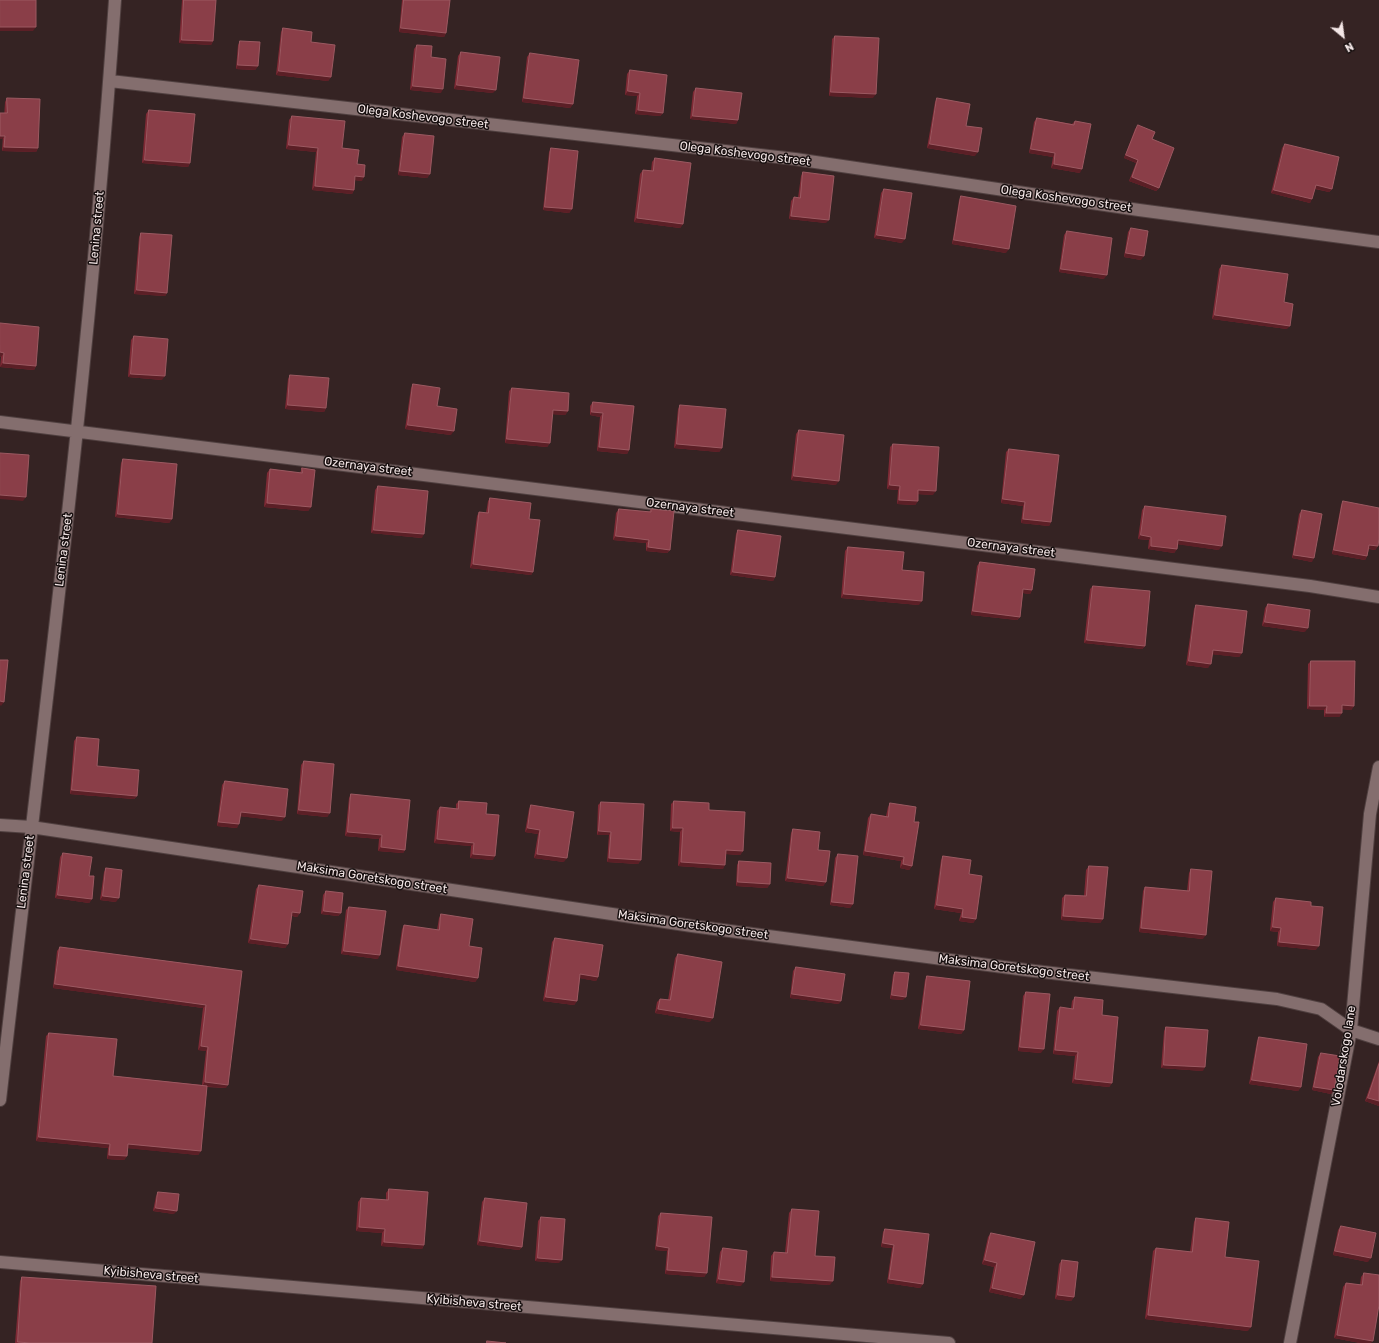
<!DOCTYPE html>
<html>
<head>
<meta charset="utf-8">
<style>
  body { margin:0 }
  #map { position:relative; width:1379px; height:1343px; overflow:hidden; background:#352323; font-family:Rubik,sans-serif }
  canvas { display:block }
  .north { position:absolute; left:1323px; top:16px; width:40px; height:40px; -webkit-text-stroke:3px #170f0f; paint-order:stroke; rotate:151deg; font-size:11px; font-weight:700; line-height:16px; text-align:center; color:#f3e6e6 }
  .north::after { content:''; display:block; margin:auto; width:14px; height:18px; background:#f3e6e6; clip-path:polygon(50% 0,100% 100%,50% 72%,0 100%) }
</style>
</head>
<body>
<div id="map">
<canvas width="1379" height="1343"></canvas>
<div class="north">N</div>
</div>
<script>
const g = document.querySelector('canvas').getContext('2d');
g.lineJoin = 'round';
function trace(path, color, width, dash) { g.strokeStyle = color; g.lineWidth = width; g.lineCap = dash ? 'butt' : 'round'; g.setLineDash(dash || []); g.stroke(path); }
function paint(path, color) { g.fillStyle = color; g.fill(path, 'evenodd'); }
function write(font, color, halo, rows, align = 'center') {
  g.font = font + ' Rubik,sans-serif'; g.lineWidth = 3; g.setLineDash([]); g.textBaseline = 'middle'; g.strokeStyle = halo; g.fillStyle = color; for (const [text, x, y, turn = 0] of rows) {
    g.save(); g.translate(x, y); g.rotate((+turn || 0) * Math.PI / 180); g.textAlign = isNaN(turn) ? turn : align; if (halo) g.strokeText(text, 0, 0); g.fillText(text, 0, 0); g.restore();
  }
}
const street = new Path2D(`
  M110,81L795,159L1139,210L1379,242
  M0,422L1310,586L1379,597
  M0,825L31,827L692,926L1026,970L1277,999L1321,1009L1351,1030L1379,1039
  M0,1100C42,733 90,368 115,0
  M0,1262L949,1343
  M1290,1343L1351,1030L1370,814L1379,767`);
trace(street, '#504040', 14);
trace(street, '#846e6e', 12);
paint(new Path2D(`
  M182,0H216L213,41L211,45L179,43Z
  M402,0H450L446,33L444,37L399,32Z
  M283,28L311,42L331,77L328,81L276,75L281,32Z
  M835,36L873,98L829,96L832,39Z
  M240,41L258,66L255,70L236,69L238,45Z
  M417,45L431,57L441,93L410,90L414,49Z
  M461,52L493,93L454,89L458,56Z
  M530,53L573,104L570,108L522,102L527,57Z
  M630,70L663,113L660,116L635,114L637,96L625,95L627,74Z
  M696,88L738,120L736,124L690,119L693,92Z
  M7,98L38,148L36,152L2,151L5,102Z
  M937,98L966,126L975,156L927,148L935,102Z
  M149,110L190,163L188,167L142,163L146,114Z
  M292,116L342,148L357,164L362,181L355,180L354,190L352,194L312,190L316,152L286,149L289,120Z
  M1037,118L1072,124L1075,121L1080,173L1051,168L1053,157L1029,153L1034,122Z
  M1138,125L1152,139L1159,188L1156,191L1129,181L1136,163L1124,158L1135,129Z
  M405,133L430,174L427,178L398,175L402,137Z
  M1285,144L1332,189L1329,192L1315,189L1310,203L1271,193L1282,148Z
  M551,148L572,209L569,213L543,210L549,152Z
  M655,158L683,224L680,228L634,222L640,174L643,170L651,171L652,162Z
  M803,172L826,223L789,219L791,201L794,197L798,198L801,176Z
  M884,189L902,243L874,238L881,193Z
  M961,196L1006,253L952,244L959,200Z
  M1131,228L1141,260L1124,257L1128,232Z
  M1067,231L1104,279L1059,272L1064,235Z
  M141,233L167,293L165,296L134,294L139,237Z
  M1222,265L1284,302L1287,329L1212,319L1219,269Z
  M0,323L36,366L34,370L0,367L1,357L0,356Z
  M134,336L162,380L128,377L131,340Z
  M290,375L326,408L324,412L285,409L288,379Z
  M413,384L437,406L451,435L405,429L411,388Z
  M512,388L568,411L565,415L552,414L550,443L547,447L505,443L509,391Z
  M593,402L634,406L629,450L627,454L597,451L600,417L590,415V406Z
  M680,405L722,448L719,452L674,448L678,409Z
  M799,430L836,485L791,480L796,434Z
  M893,444L933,495L918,494V501L915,505L897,504L898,490L887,489L890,447Z
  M1009,449L1051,522L1049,526L1021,523L1023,506L1001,503L1006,452Z
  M123,459L172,519L169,523L115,517L121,463Z
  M302,468L311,507L308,511L264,507L267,473L270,469L300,473Z
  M378,486L422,538L371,533L375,490Z
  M490,498L529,519L533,572L531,575L470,568L477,516L479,512L486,513L488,501Z
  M1343,501L1378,546L1375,550L1369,549L1367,556L1365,560L1332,554L1341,505Z
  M1145,506L1219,550L1178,544L1177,549L1174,553L1148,549L1149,540L1138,539L1142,510Z
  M619,509L649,512L651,509L670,550L667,553L646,551V543L613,540L616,513Z
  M1302,510L1312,562L1292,558L1299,514Z
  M738,530L775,577L773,581L730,575L736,534Z
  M848,547L902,570L919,605L841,598L845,551Z
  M980,562L1032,590L1030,594L1023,593L1020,617L1017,620L971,615L977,566Z
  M1093,586L1145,646L1142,649L1084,643L1090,589Z
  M1268,604L1305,632L1262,626L1265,608Z
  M1196,605L1242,653L1239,657L1212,654L1208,668L1186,665L1194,609Z
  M1311,661L1354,706L1351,710L1342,709V713L1339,717H1324V710L1307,709L1308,664Z
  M77,737L97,766L137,796L134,799L70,794L74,741Z
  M304,761L330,813L327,817L297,814L301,765Z
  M225,781L282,821L240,816L237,828L217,826L222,785Z
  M351,794L405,850L403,853L378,851L379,839L345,836L349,798Z
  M459,801L486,814L493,860L470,858L471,846L434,843L437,811L440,807L456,809V804Z
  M674,801L709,810L743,851L740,855L726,854L723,869L678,866L680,832L670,831L671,804Z
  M601,802L641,860L638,864L607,862L609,835H597L598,805Z
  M890,803L914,822L912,866L909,870L900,868L901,861L863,855L868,818L871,814L886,816L888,807Z
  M531,805L564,862L534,858L538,834L525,832L529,809Z
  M793,829L818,850L826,882L823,886L785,881L791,833Z
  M63,853L89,876L92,899L89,903L55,898L60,857Z
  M838,854L853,904L850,908L830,905L835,858Z
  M943,856L969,874L976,919L973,923L959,921L961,913L934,909L941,860Z
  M739,861L770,884L767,888L736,886L737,865Z
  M1089,866L1103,919L1100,923L1061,920L1062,898L1065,895L1084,896L1086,870Z
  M106,868L116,902L100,900L104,872Z
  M1191,869L1203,939L1139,932L1143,891L1145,887L1187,891L1189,873Z
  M259,885L300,913L297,917L292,916L288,944L285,948L248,943L256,889Z
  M326,891L341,913L338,916L321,914L323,895Z
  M1276,898L1311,906L1316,950L1277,946L1278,932L1270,931L1273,902Z
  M349,907L378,959L341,954L346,910Z
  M441,914L469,946L478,978L475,982L396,970L402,929L404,925L437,930L439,918Z
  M555,938L598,977L596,981L580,978L577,1001L574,1005L543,1001L552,942Z
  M60,947L242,971L226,1088L207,1087L201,1151L198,1155L128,1148L127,1156L124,1160L107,1159L108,1148L36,1141L46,1036L49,1033L113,1076L202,1085L206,1051L198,1050L203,1008L53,988L57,951Z
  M678,954L710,1022L655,1013L657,1002L660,999L668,1000L675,958Z
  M796,967L839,1004L790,998L793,971Z
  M895,972L903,1000L890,999L893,975Z
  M927,976L964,1030L961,1034L918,1029L925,980Z
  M1026,992L1041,1053L1018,1051L1023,996Z
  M1075,997L1102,1015L1112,1083L1109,1087L1072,1083L1075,1056L1053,1054L1057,1011L1060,1007L1071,1009L1072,1001Z
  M1166,1027L1203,1071L1161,1068L1164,1031Z
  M1259,1037L1301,1087L1298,1091L1249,1084L1257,1041Z
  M1321,1053L1334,1090L1331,1094L1312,1090L1318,1057Z
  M1379,1061V1106L1365,1101Z
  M389,1189L424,1245L422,1249L381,1246L382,1233L356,1231L358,1202L361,1198L386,1200V1193Z
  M158,1192L174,1214L153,1211L156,1196Z
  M485,1198L522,1247L519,1250L477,1245L482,1202Z
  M792,1209L815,1256L830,1285L770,1281L771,1256L774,1252L785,1253L789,1213Z
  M661,1213L707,1273L704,1277L665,1274L667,1251L655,1250L658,1216Z
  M541,1217L559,1263L535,1261L538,1221Z
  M1196,1218L1225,1257L1248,1331L1145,1319L1153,1251L1156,1248L1190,1252L1194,1222Z
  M1341,1226L1368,1262L1333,1255L1338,1230Z
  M885,1229L923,1284L920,1288L887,1283L892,1248L881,1247L883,1232Z
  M991,1233L1021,1299L989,1292L994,1267L982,1264L988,1237Z
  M723,1248L741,1286L716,1283L720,1252Z
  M1062,1260L1074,1297L1071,1301L1055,1299L1059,1264Z
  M1364,1273L1371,1343H1360L1334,1338L1343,1287L1346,1283L1360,1285L1361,1277Z
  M22,1277L152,1343H15L20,1281Z`), '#7e2a35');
paint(new Path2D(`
  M0,27H36L33,31H0Z
  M401,28L446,33L444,37L399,32Z
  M182,40L213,41L211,45L179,43Z
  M238,65L258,66L255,70L236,69Z
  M279,71L331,77L328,81L276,75Z
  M457,85L496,90L493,93L454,89Z
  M413,86L443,89L441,93L410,90Z
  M628,91L640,93L637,96L625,95Z
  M831,92L876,94L873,98L829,96Z
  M524,98L573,104L570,108L522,102Z
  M638,110L663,113L660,116L635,114Z
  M693,116L738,120L736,124L690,119Z
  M0,136H5L2,139H0Z
  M930,144L978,152L975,156L927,148Z
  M289,145L318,148L316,152L286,149Z
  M4,147L38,148L36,152L2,151Z
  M1031,149L1055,153L1053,157L1029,153Z
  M1126,155L1138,160L1136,163L1124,158Z
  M145,160L190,163L188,167L142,163Z
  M1054,164L1082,169L1080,173L1051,168Z
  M400,171L430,174L427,178L398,175Z
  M355,176L364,177L362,181L353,180Z
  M1132,177L1159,188L1156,191L1129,181Z
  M1316,185L1332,189L1329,192L1313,188Z
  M315,186L354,190L352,194L312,190Z
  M1274,190L1312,199L1310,203L1271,193Z
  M545,207L572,209L569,213L543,210Z
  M791,216L829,220L826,223L789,219Z
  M637,218L683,224L680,228L634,222Z
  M877,235L905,239L902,243L874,238Z
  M954,240L1009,249L1006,253L952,244Z
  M1126,253L1144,256L1141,260L1124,257Z
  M1061,269L1107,275L1104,279L1059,272Z
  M137,290L167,293L165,296L134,294Z
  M1215,315L1290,326L1287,329L1212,319Z
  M0,352L4,353L1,357L0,356Z
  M3,363L36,366L34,370L0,367Z
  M131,374L165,376L162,380L128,377Z
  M288,405L326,408L324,412L285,409Z
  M553,410L568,411L565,415L550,414Z
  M592,412L603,413L600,417L590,415Z
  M408,425L454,431L451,435L405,429Z
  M507,439L550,443L547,447L505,443Z
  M677,444L722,448L719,452L674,448Z
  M599,447L629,450L627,454L597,451Z
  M794,476L839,481L836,485L791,480Z
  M890,485L900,486L898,490L887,489Z
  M918,490L936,491L933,495L916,494Z
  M0,495L26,497L23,501L0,499Z
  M1003,499L1025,502L1023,506L1001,503Z
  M899,500L918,501L915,505L897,504Z
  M267,503L311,507L308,511L264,507Z
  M118,514L172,519L169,523L115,517Z
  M1023,519L1051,522L1049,526L1021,523Z
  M374,530L424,534L422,538L371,533Z
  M1141,535L1151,537L1149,540L1138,539Z
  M616,536L649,540L646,543L613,540Z
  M1178,540L1222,546L1219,550L1175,544Z
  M1369,545L1378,546L1375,550L1367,548Z
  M1151,546L1177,549L1174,553L1148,549Z
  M648,547L670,550L667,553L646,551Z
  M1334,550L1367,556L1365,560L1332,554Z
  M1294,555L1314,558L1312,562L1292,558Z
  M473,564L533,572L531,575L470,568Z
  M733,572L775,577L773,581L730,575Z
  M1023,589L1032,590L1030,594L1021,593Z
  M844,594L922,601L919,605L841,598Z
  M973,611L1020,617L1017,620L971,615Z
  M1265,622L1308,628L1305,632L1262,626Z
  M1087,640L1145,646L1142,649L1084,643Z
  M1213,650L1242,653L1239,657L1210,654Z
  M1189,661L1211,664L1208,668L1186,665Z
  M0,701L4,702L1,706L0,705Z
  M1342,705L1354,706L1351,710L1339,709Z
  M1310,706H1327L1324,710L1307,709Z
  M1326,713H1342L1339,717H1324Z
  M72,790L137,796L134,799L70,794Z
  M299,810L330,813L327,817L297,814Z
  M241,812L285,817L282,821L238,816Z
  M219,822L239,824L237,828L217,826Z
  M528,828L540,830L538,834L525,832Z
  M673,828H683L680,832L670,831Z
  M599,831L611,832L609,835H597Z
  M348,832L382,835L379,839L345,836Z
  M437,839L474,843L471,846L434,843Z
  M381,847L405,850L403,853L378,851Z
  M726,850L743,851L740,855L724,854Z
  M865,851L904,857L901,861L863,855Z
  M473,854L495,856L493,860L470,858Z
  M537,854L567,858L564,862L534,858Z
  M609,858L641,860L638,864L607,862Z
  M681,862L725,865L723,869L678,866Z
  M903,864L912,866L909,870L900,868Z
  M788,878L826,882L823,886L785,881Z
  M738,882L770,884L767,888L736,886Z
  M58,895L92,899L89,903L55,898Z
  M103,896L119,898L116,902L100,900Z
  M832,902L853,904L850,908L830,905Z
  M937,905L963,909L961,913L934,909Z
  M324,911L341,913L338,916L321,914Z
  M292,912L300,913L297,917L290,915Z
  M1063,916L1103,919L1100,923L1061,920Z
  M962,917L976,919L973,923L959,921Z
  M1273,927L1281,928L1278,932L1270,931Z
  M1141,928L1206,935L1203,939L1139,932Z
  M251,939L288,944L285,948L248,943Z
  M1279,942L1319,946L1316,950L1277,946Z
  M344,951L380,955L378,959L341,954Z
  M398,966L478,978L475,982L396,970Z
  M580,974L598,977L596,981L578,978Z
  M55,984L206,1005L203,1008L53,988Z
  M792,994L841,1001L839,1004L790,998Z
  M892,995L906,997L903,1000L890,999Z
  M546,997L577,1001L574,1005L543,1001Z
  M658,1009L713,1018L710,1022L655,1013Z
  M921,1025L964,1030L961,1034L918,1029Z
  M201,1046L208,1047L206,1051L198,1050Z
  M1020,1047L1044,1049L1041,1053L1018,1051Z
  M1055,1050L1078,1052L1075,1056L1053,1054Z
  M1164,1065L1205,1067L1203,1071L1161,1068Z
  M1075,1079L1112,1083L1109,1087L1072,1083Z
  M1252,1080L1301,1087L1298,1091L1249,1084Z
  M205,1082L228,1085L226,1088L202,1086Z
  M1314,1087L1334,1090L1331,1094L1312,1090Z
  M1368,1098L1379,1101V1106L1365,1101Z
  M39,1137L110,1144L108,1148L36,1141Z
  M128,1144L201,1151L198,1155L125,1148Z
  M109,1155L127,1156L124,1160L107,1159Z
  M156,1208L177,1211L174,1214L153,1211Z
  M359,1227L385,1229L382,1233L356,1231Z
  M480,1241L522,1247L519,1250L477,1245Z
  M384,1242L424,1245L422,1249L381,1246Z
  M883,1243L894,1245L892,1248L881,1247Z
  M657,1246L669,1248L667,1251L655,1250Z
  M1335,1251L1371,1258L1368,1262L1333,1255Z
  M538,1258L562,1260L559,1263L535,1261Z
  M985,1260L997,1263L994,1267L982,1264Z
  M667,1270L707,1273L704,1277L665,1274Z
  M772,1277L833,1281L830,1285L770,1281Z
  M719,1279L744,1282L741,1286L716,1283Z
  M889,1279L923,1284L920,1288L887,1283Z
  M992,1288L1024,1295L1021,1299L989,1292Z
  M1058,1295L1074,1297L1071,1301L1055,1299Z
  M1148,1315L1251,1327L1248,1331L1145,1319Z
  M1337,1335L1373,1341L1371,1343H1360L1334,1338Z`), '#5b1f26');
const building = new Path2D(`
  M0,0H36V27H0Z
  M184,0H216L213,41L182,40Z
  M404,0H450L446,33L401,28Z
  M283,28L312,32L311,42L335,45L331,77L279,71Z
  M835,36L879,38L876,94L831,92Z
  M240,41L260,42L258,66L238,65Z
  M417,45L432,46L431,57L446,59L443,89L413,86Z
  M461,52L500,57L496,90L457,85Z
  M530,53L579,60L573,104L524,98Z
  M630,70L667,75L663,113L638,110L640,93L628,91Z
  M696,88L742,93L738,120L693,116Z
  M7,98L40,99L38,148L4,147L5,136H0V113H7Z
  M937,98L970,104L966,126L982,128L978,152L930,144Z
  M149,110L195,114L190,163L145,160Z
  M292,116L345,121L342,148L359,150L357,164L365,165L364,177L355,176L354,190L315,186L318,148L289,145Z
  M1037,118L1074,125L1075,121L1091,124L1082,169L1054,164L1055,153L1031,149Z
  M1138,125L1155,132L1152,139L1174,148L1159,188L1132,177L1138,160L1126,155Z
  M405,133L434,136L430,174L400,171Z
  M1285,144L1339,157L1332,189L1316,185L1312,199L1274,190Z
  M551,148L578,151L572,209L545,207Z
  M655,158L691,163L683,224L637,218L643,170L653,171Z
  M803,172L834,176L829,220L791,216L794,197L800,198Z
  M884,189L912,193L905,239L877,235Z
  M961,196L1016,206L1009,249L954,240Z
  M1131,228L1148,231L1144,256L1126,253Z
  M1067,231L1112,238L1107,275L1061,269Z
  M141,233L172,235L167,293L137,290Z
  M1222,265L1288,274L1284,302L1293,304L1290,326L1215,315Z
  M0,323L39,327L36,366L3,363L4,353L0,352Z
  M134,336L168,339L165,376L131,374Z
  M290,375L329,378L326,408L288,405Z
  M413,384L440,388L437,406L457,409L454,431L408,425Z
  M512,388L569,393L568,411L553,410L550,443L507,439Z
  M593,402L634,406L629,450L599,447L603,413L592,412Z
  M680,405L726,409L722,448L677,444Z
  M799,430L844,435L839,481L794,476Z
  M893,444L939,447L936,491L918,490V501L899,500L900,486L890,485Z
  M1009,449L1059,455L1051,522L1023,519L1025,502L1003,499Z
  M0,453L29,455L26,497L0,495Z
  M123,459L177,464L172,519L118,514Z
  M302,468L315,470L311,507L267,503L270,469L302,473Z
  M378,486L428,491L424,534L374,530Z
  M490,498L531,503L529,519L540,520L533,572L473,564L479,512L488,513Z
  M1343,501L1379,508V538L1378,546L1369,545L1367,556L1334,550Z
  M1145,506L1226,516L1222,546L1178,540L1177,549L1151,546V537L1141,535Z
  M619,509L651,512V509L674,511L670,550L648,547L649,540L616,536Z
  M1302,510L1322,514L1314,558L1294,555Z
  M738,530L781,536L775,577L733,572Z
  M848,547L904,552L902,570L924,572L922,601L844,594Z
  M980,562L1035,569L1032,590L1023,589L1020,617L973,611Z
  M1093,586L1150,591L1145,646L1087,640Z
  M1268,604L1310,610L1308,628L1265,622Z
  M1196,605L1247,611L1242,653L1213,650L1211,664L1189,661Z
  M0,660H8L4,702L0,701Z
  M1311,661H1355L1354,706L1342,705V713H1326L1327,706H1310Z
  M77,737L99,739L97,766L139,770L137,796L72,790Z
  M304,761L334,764L330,813L299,810Z
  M225,781L288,789L285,817L241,812L239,824L219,822Z
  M351,794L410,800L405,850L381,847L382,835L348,832Z
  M459,801L487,803L486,814L499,815L495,856L473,854L474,843L437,839L440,807L458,809Z
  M674,801L709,803V810L745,812L743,851L726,850L725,865L681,862L683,828H673Z
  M601,802L644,804L641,860L609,858L611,832L599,831Z
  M890,803L916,807L914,822H919L912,866L903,864L904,857L865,851L871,814L888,817Z
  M531,805L574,812L567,858L537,854L540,830L528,828Z
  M793,829L820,832L818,850L830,851L826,882L788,878Z
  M63,853L92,857L89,876H94L92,899L58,895Z
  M838,854L858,856L853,904L832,902Z
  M943,856L971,860L969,874L982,876L976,919L962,917L963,909L937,905Z
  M739,861L771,863L770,884L738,882Z
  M1089,866L1108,867L1103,919L1063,916L1065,895L1086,896Z
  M106,868L122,870L119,898L103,896Z
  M1191,869L1212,871L1206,935L1141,928L1145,887L1189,891Z
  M259,885L303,891L300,913L292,912L288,944L251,939Z
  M326,891L343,893L341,913L324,911Z
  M1276,898L1311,902V906L1323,907L1319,946L1279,942L1281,928L1273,927Z
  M349,907L386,911L380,955L344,951Z
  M441,914L473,919L469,946L482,948L478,978L398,966L404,925L439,930Z
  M555,938L603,945L598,977L580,974L577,1001L546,997Z
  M60,947L242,971L228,1085L205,1082L208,1047L201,1046L206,1005L55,984Z
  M678,954L722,962L713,1018L658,1009L660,999L670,1000Z
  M796,967L845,974L841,1001L792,994Z
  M895,972L909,973L906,997L892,995Z
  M927,976L970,981L964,1030L921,1025Z
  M1026,992L1050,994L1044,1049L1020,1047Z
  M1075,997L1103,1000L1102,1015L1118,1017L1112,1083L1075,1079L1078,1052L1055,1050L1060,1007L1073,1009Z
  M1166,1027L1208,1030L1205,1067L1164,1065Z
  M49,1033L117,1039L113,1076L207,1086L201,1151L128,1144L127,1156L109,1155L110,1144L39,1137Z
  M1259,1037L1307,1044L1301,1087L1252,1080Z
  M1321,1053L1340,1056L1334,1090L1314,1087Z
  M1379,1064V1101L1368,1098Z
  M389,1189L428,1192L424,1245L384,1242L385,1229L359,1227L361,1198L388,1200Z
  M158,1192L179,1194L177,1211L156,1208Z
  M485,1198L527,1203L522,1247L480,1241Z
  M792,1209L819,1211L815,1256L835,1257L833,1281L772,1277L774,1252L787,1253Z
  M661,1213L712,1217L707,1273L667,1270L669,1248L657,1246Z
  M541,1217L565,1219L562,1260L538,1258Z
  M1196,1218L1229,1222L1225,1257L1259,1261L1251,1327L1148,1315L1156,1248L1192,1252Z
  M1341,1226L1376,1233L1371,1258L1335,1251Z
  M885,1229L929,1234L923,1284L889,1279L894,1245L883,1243Z
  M991,1233L1035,1242L1024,1295L992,1288L997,1263L985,1260Z
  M723,1248L747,1251L744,1282L719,1279Z
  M1062,1260L1078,1262L1074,1297L1058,1295Z
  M1364,1273L1379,1275V1305L1373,1341L1337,1335L1346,1283L1362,1285Z
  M22,1277L156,1286L152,1343H31L18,1342Z
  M487,1341L506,1343H487Z`);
paint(building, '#8a3e48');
trace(building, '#9b5961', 1);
write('12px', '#f3e6e6', '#170f0f', [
  ["Olega Koshevogo street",423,117,7],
  ["Olega Koshevogo street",745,154,7],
  ["Olega Koshevogo street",1066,199,8],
  ["Lenina street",97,228,-85],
  ["Ozernaya street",368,467,7],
  ["Ozernaya street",690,508,7],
  ["Ozernaya street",1011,548,7],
  ["Lenina street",64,550,-83],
  ["Lenina street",26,872,-83],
  ["Maksima Goretskogo street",372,878,9],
  ["Maksima Goretskogo street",693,925,8],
  ["Maksima Goretskogo street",1014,968,7],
  ["Volodarskogo lane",1344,1056,-81],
  ["Kyibisheva street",151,1275,5],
  ["Kyibisheva street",474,1303,5]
]);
</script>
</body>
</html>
